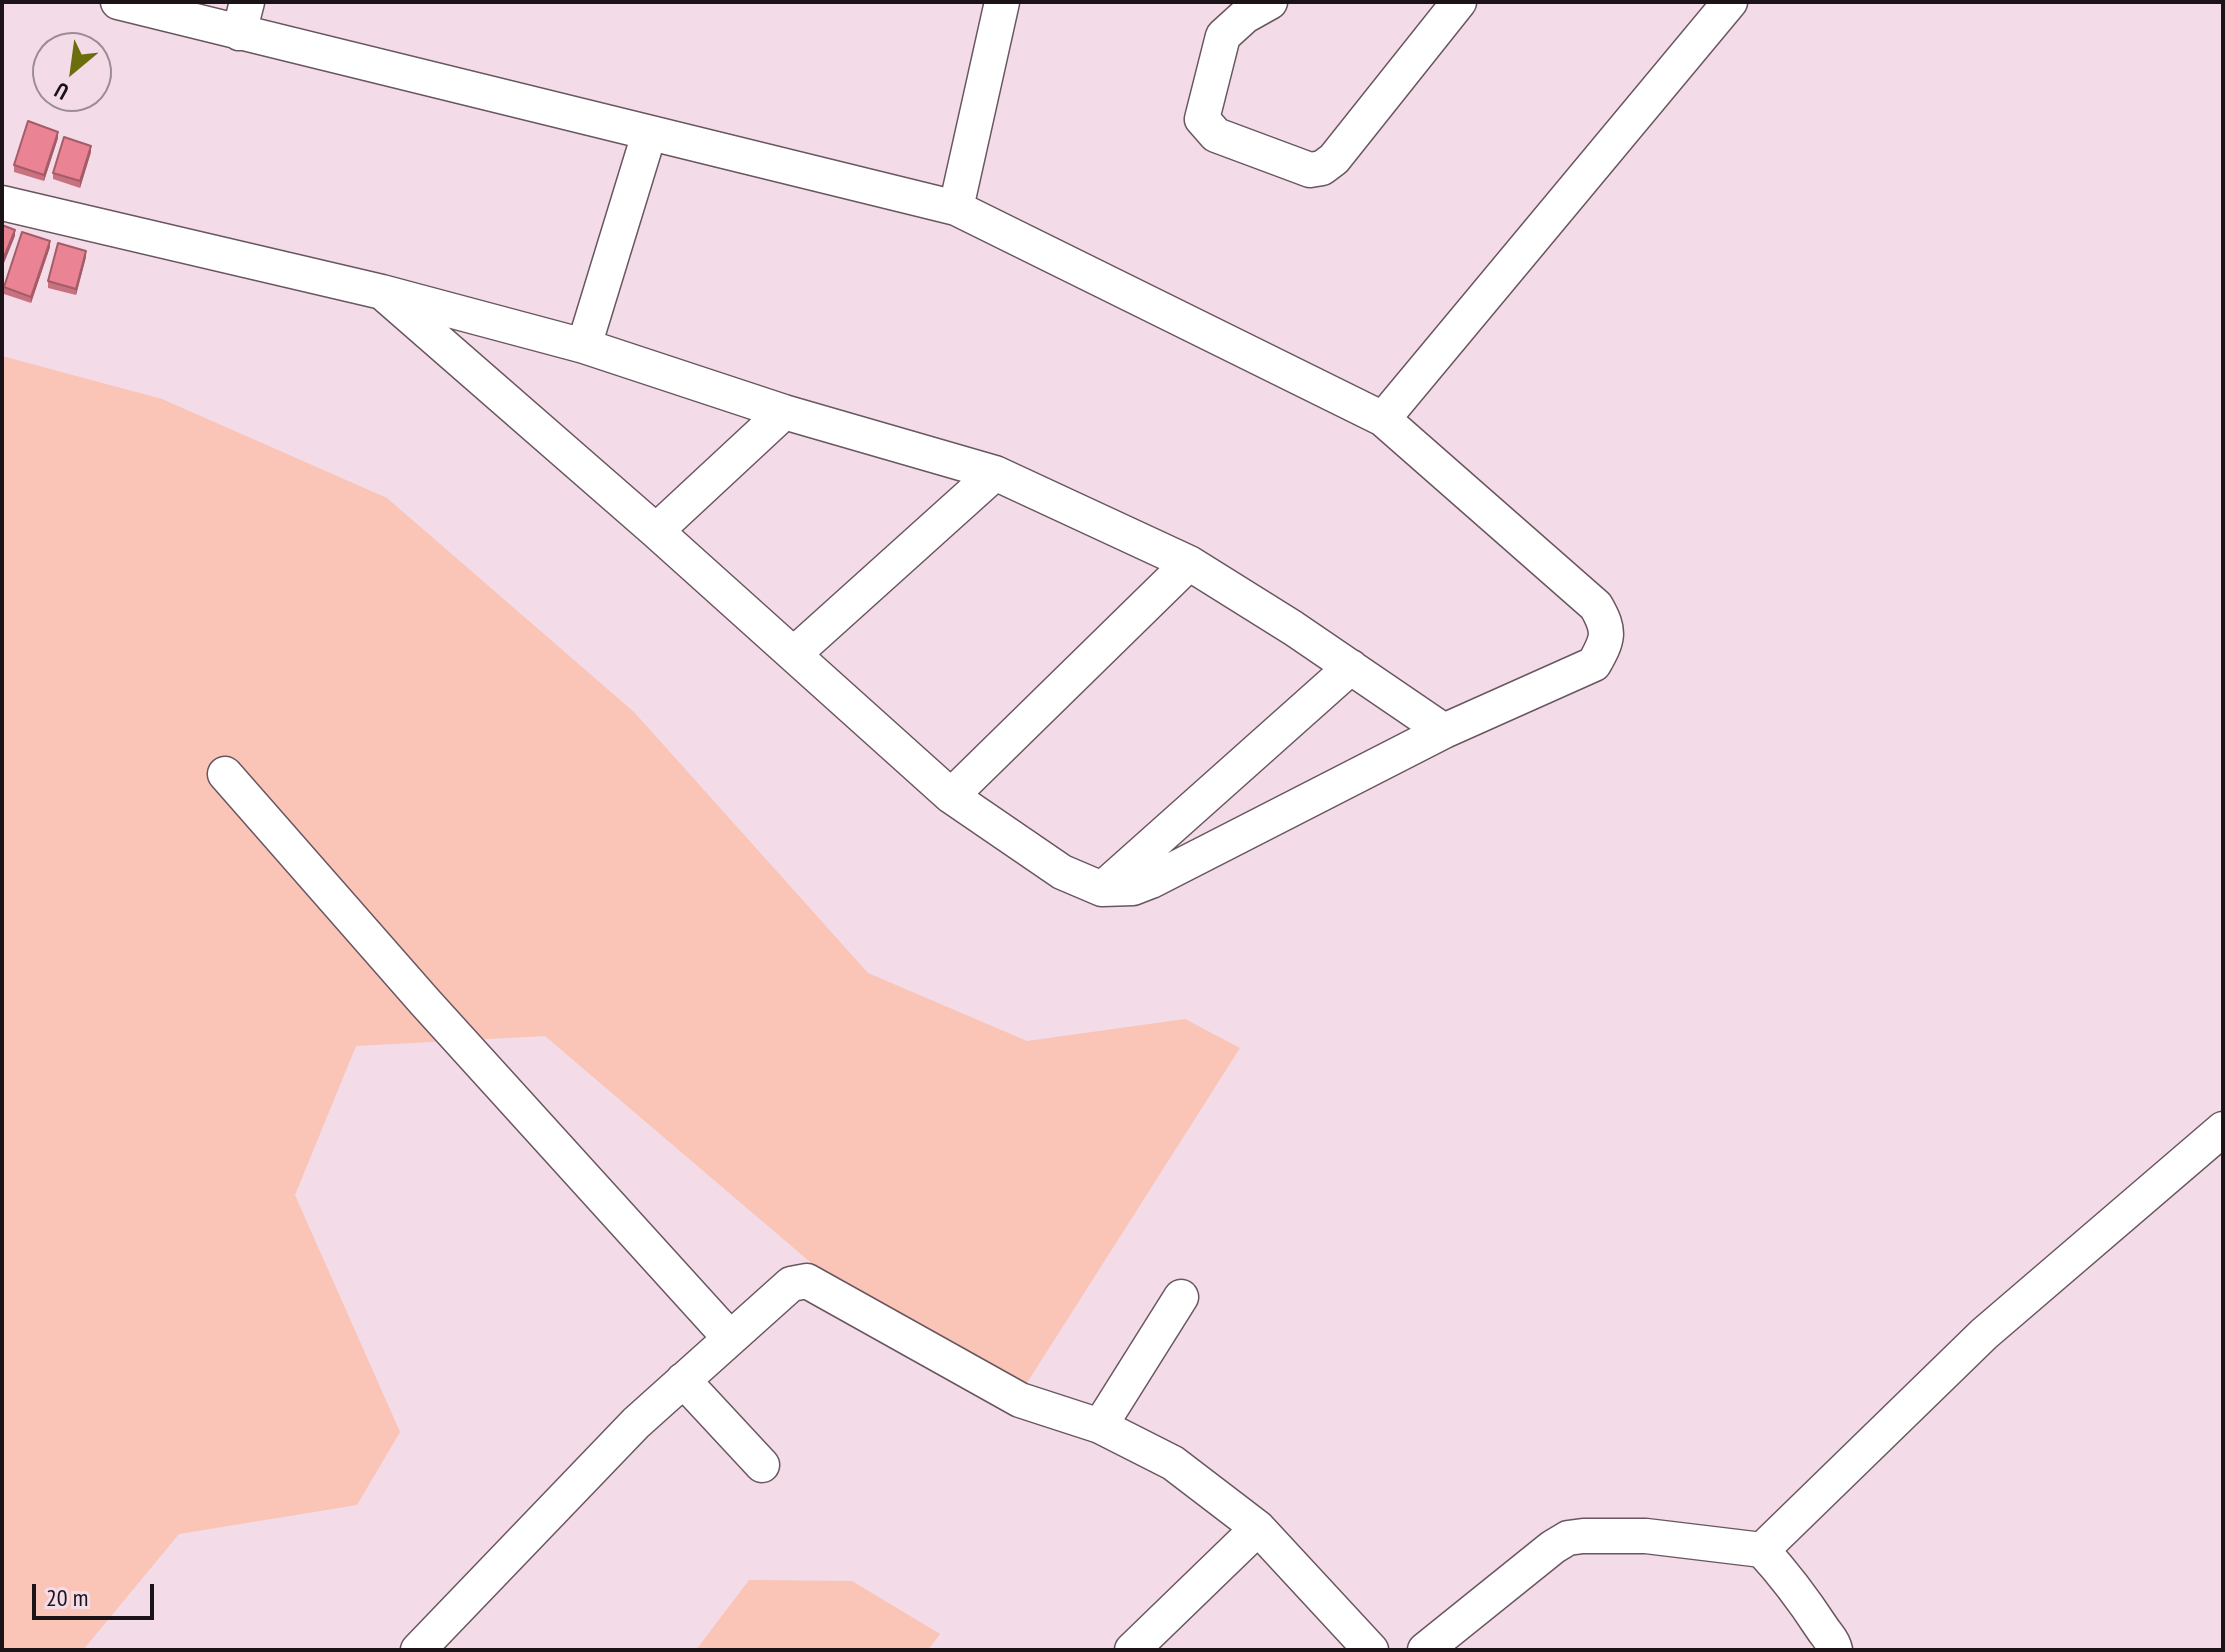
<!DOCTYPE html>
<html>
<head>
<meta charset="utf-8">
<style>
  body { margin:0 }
  #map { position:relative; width:2225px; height:1652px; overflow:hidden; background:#f3dce7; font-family:"PT Sans Narrow",sans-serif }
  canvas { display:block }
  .frame { position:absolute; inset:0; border:4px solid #1b1317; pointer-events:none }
  .north { position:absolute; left:32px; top:32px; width:80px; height:80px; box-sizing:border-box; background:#f3dce7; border:2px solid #9d8c94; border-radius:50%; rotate:209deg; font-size:22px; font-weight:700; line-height:32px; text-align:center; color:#1b1317 }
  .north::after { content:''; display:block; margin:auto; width:28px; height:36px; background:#6c6d0d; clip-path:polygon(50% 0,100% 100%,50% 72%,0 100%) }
  .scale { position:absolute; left:32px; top:1584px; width:122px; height:36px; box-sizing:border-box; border:4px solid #1b1317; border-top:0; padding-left:10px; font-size:24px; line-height:28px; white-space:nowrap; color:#1b1317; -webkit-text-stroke:6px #f3dce7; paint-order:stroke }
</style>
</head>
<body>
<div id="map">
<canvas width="2225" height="1652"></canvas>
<div class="frame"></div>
<div class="north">U</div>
<div class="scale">20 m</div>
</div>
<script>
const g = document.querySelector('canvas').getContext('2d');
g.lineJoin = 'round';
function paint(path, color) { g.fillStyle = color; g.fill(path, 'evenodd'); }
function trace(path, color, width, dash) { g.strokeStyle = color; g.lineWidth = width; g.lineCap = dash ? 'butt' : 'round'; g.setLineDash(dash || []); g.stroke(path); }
paint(new Path2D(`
  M2,356L162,399L387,498L634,712L868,973L1027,1041L1185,1019L1240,1048L1018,1397L952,1383L545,1036L356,1046L295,1195L400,1432L357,1505L179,1534L83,1650H2Z
  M749,1580L852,1581L940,1634L928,1650H696Z`), '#fac4b6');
const street = new Path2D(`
  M118,2L956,208L1383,419L1596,606C1611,632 1608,639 1594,664L1444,731L1151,881L1133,888L1102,889L1062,872L951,796L656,531L382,292
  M1270,2L1245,16L1223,36L1202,119L1216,135L1310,170L1322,168L1334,159L1459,2
  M239,33L247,2
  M2,203L382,292L584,346L784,412L995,473L1189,563L1293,628L1444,731
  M956,208L1002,2
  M584,346L649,134
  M1383,419L1730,2
  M656,531L784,412
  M794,654L995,473
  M225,774L425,1002L730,1338
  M951,796L1189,563
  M1102,889L1351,667
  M683,1380L762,1465
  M1100,1426L1181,1297
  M1762,1550C1786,1576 1803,1599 1822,1628C1827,1636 1833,1640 1835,1650
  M418,1650L636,1423L791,1284L807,1281L1020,1400L1100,1426L1173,1463L1258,1528L1371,1650
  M1132,1650L1258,1528
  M1425,1650L1553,1547L1568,1538L1583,1536H1646L1762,1550L1984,1334L2223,1129`);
trace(street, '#695660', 37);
trace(street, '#fff', 34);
paint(new Path2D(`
  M58,138L44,181L14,172V165Z
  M91,152L80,188L53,179V173Z
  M50,247L31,303L4,294V287Z
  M86,257L76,295L48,288V281Z`), '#c9727f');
paint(new Path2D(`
  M58,132V138L44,181V175Z
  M91,146V152L80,188V181Z
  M15,230V236L2,268V262Z
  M50,241V247L31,303V297Z
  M86,251V257L76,295V289Z`), '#a45c68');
const building = new Path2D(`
  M28,121L58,132L44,175L14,165Z
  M64,137L91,146L80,181L53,173Z
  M2,225L15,230L2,262Z
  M22,232L50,241L31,297L4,287Z
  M58,243L86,251L76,289L48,281Z`);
paint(building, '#ea8494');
trace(building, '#a45c68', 2);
</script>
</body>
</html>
